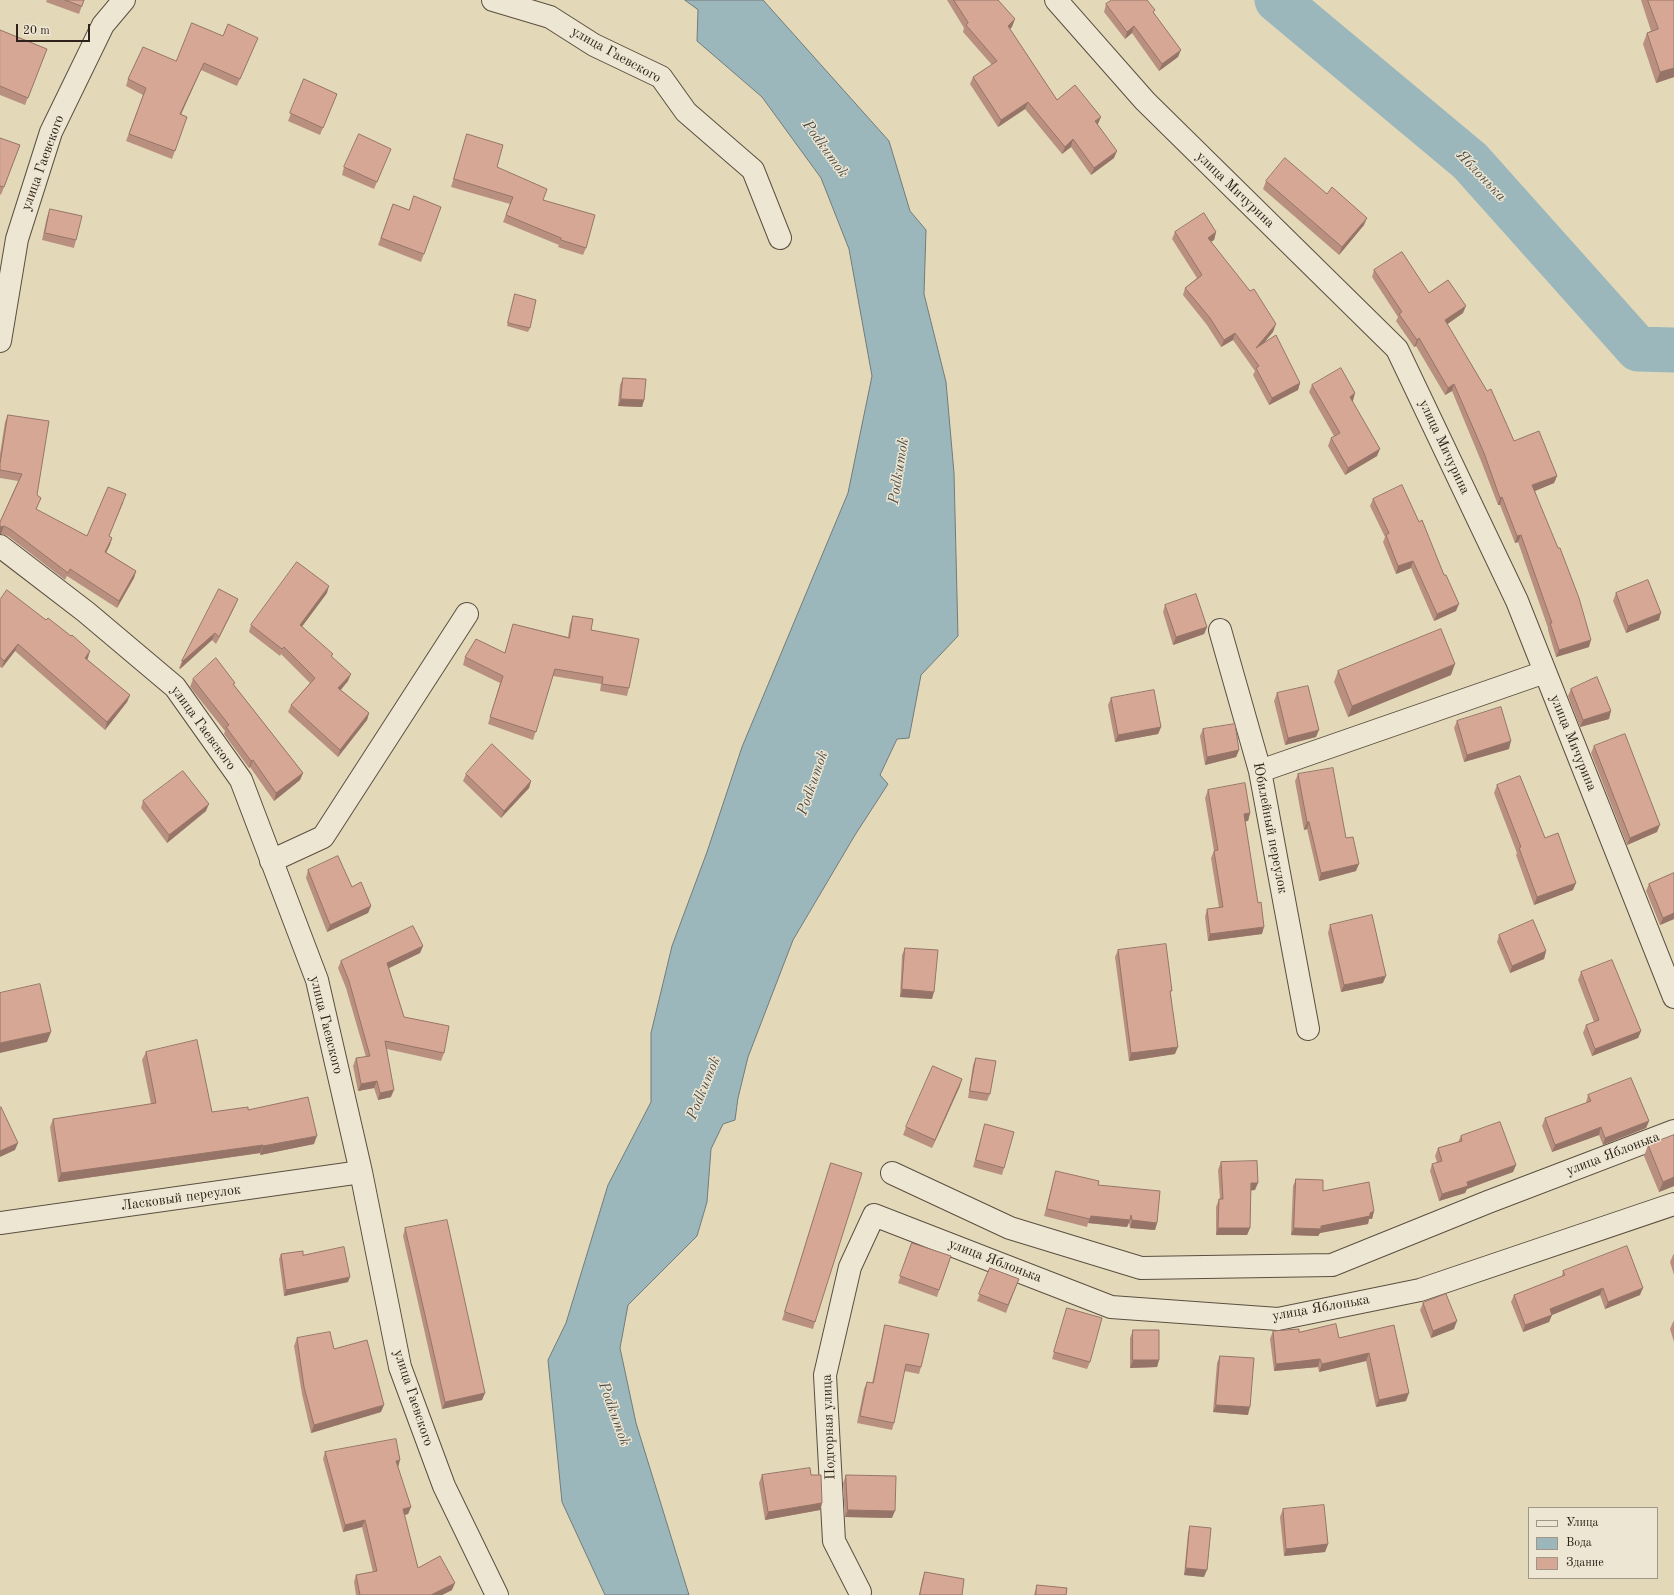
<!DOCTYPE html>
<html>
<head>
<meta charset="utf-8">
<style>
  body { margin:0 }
  #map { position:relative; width:1674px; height:1595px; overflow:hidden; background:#e3d9b9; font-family:"Old Standard TT",serif }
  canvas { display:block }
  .legend { position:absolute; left:1528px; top:1507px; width:130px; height:72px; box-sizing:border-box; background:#ede6d2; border:1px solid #a19788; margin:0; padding:5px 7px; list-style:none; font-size:12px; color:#2e2119 }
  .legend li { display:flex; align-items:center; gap:8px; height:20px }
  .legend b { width:20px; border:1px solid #a19788 }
  .scale { position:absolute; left:16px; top:24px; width:74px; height:18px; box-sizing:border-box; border:2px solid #2e2119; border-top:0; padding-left:5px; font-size:12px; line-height:14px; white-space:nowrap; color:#2e2119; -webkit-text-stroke:3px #ede6d2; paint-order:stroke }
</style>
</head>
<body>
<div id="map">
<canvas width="1674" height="1595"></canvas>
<ul class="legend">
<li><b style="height:5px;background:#ede6d2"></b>Улица</li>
<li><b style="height:11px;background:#9cb7bc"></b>Вода</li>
<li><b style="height:11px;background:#d7a795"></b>Здание</li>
</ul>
<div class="scale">20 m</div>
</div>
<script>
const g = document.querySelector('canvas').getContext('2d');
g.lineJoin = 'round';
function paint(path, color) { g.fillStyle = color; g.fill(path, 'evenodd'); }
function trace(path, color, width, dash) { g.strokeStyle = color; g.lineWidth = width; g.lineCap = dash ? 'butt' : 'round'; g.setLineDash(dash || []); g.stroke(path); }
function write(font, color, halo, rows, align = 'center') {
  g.font = font + ' "Old Standard TT",serif'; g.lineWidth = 3; g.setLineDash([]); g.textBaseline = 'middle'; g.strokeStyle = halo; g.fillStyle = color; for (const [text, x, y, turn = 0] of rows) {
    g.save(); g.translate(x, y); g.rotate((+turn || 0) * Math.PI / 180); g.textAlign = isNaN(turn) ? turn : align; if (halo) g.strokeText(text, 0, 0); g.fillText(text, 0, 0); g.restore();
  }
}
const water = new Path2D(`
  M685,0H763L889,141L910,211L926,230L924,294L946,382L954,473L958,636L921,675L909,738L897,739L880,775L888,784L855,835L793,940L748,1057L738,1098L735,1120L723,1124L711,1149L707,1202L697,1236L628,1305L620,1348L636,1423L689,1595H605L562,1502L548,1360L566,1323L608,1185L651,1102V1033L672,946L707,852L742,747L848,493L872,376L849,249L821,178L762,97L697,41L698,10Z`);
paint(water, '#9cb7bc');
trace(water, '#707b7b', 1);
trace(new Path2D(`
  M1277,0L1470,161L1638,349L1674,350`), '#9cb7bc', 45);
const minor = new Path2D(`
  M493,0L550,17L594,45L661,77L686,112L753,170L780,238
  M1056,0L1145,101L1397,349L1517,601L1674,997
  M0,341L17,239L51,132L103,25L124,0
  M0,546L86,612L175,687L241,780L317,980L361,1172L400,1367L444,1486L497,1595
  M1220,630L1260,771L1308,1029
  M1260,771L1545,672
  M271,861L323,837L467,614
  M892,1173L1010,1228L1141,1268L1332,1265L1488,1202L1674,1131
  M0,1223L361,1172
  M860,1592L834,1541L825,1375L850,1267L874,1215L1111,1307L1278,1319L1420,1290L1674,1204`);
trace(minor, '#5b4f41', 24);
trace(minor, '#ede6d2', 22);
paint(new Path2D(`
  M47,0H84L79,14L46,2Z
  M947,0H998L1012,27L1010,29L1057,100L1098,124H1097L1114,158L1091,175L1071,147L1062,154L1025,109L998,127L970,84L973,77L992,65L963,32L964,28Z
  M1641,0H1674V77L1656,83L1643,44L1647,33L1651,31Z
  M1106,4L1154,13L1178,57L1159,71L1132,33L1125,39L1104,12Z
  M0,30L47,49L25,105L0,95Z
  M223,36L258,38L237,86L201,70L181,114L187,117L172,159L126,141L143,95L126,86L128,79L176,61Z
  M304,79L337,94L320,135L288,121Z
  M467,134L497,167L543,200L586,248L583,255L558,247L559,245L503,222L510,204L451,187Z
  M0,138L20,145L1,195L0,194Z
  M388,156L374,189L342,175L344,167Z
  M1266,181L1327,194L1364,225L1339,255L1263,189Z
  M393,204L409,210L441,207L421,262L378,245Z
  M50,209L76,240L74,248L42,240L47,217Z
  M1175,232H1216L1214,240L1211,241L1273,332L1264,342L1300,383L1298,390L1269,405L1253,375L1255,371L1233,340L1221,347L1207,325L1183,295L1185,288L1197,278L1172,239Z
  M1374,270L1429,293L1463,313L1447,324L1514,441L1557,476L1554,483L1535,491L1589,647L1556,657L1548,630V628L1518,542L1515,543L1500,505H1498L1481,461L1452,391L1445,395L1416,346L1414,347L1396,321L1398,317L1372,277Z
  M515,294L530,328L528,332L507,326Z
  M623,378L644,400L642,407L618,406L620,385Z
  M1312,385L1355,393L1352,401L1377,456L1345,475L1328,446L1331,438L1334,436L1309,392Z
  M8,415L37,495L41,498L36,510L87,536L124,501L109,536L112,538L106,552L136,571L134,578L117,608L67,576L65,580L8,536L1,534H0V522L18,481L0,478V454L5,422Z
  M1373,499L1456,611L1434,621L1411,568L1396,574L1383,542L1385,537L1370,506Z
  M327,593L302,626L332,657L348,681L341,690L369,713L367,720L338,757L288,712L291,705L310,683L281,654L280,656L249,632L251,625Z
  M1616,593L1659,620L1626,633L1613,601Z
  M0,600L88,658L87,659L130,695L127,702L105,730L15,651L2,668L0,667Z
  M1165,605L1207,627L1204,634L1173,645L1163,612Z
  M235,606L216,644L212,640L180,669L179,668L182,661Z
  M573,616L591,630L629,688L627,696L600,691L601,684L553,676L533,740L488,724L500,683L463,665L465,657L505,652L513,624L568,637L570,624Z
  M1338,671L1451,675L1348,717L1334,682Z
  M193,679L234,685L303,773L300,780L274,801L250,767L249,768L224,734L225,731L190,687Z
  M1571,689L1609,719L1580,727L1568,696Z
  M1277,693L1316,737L1285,745L1274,701Z
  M1111,698L1161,727L1158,734L1115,742L1108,705Z
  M1457,721L1509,749L1464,762L1454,728Z
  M1203,729L1239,750L1236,757L1205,765L1200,736Z
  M1594,746L1657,832L1627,845L1591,753Z
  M466,774L531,781L529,788L501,818L463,781Z
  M1298,774L1346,838L1356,871L1319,881L1307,829L1304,830L1295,781Z
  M1497,785L1545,838L1573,890L1534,905L1516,855L1517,853L1494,793Z
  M1208,790L1250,813L1248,821H1245L1262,934L1208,941L1205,917L1207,909L1219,908L1211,858L1214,851L1205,798Z
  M143,801L206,811L167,843L141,808Z
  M308,870L352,887L371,906L368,913L327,932L306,878Z
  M1674,873V919L1660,925L1646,891L1649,884Z
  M1330,925L1383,983L1341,992L1328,933Z
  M1499,935L1546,951L1544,959L1510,973L1497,942Z
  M423,946L420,953L389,968L404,1017L444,1053L441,1061L387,1049L391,1097L378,1100L374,1088L358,1091L353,1066L356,1058L366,1057L346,988L338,968L341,961Z
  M905,948L932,999L900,997L902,955Z
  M1118,950L1171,995L1175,1054L1129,1061L1115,957Z
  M1581,972L1641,1031L1638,1038L1592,1056L1583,1033L1586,1025L1594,1022L1578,980Z
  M146,1052L212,1112L248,1110L314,1144L260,1155V1153L58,1182L50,1127L53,1119L151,1104L142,1060Z
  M976,1058L990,1094L987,1101L968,1098L973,1065Z
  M960,1086L932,1148L903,1135L906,1127Z
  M1588,1095L1649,1121L1646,1128L1603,1145L1599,1135L1552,1152L1542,1126L1545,1118L1586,1103Z
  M985,1124L1004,1168L1002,1175L973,1167L983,1131Z
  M1674,1135V1186L1659,1192L1644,1156L1648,1145Z
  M1461,1136L1516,1165L1513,1172L1467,1189L1465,1193L1439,1201L1430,1171L1432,1164L1437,1162L1435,1156L1438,1148L1458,1142Z
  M1221,1162L1255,1190H1251L1250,1228L1247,1235H1216V1207L1219,1199H1220L1218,1170Z
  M831,1163L815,1322L813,1329L782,1320Z
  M1056,1171L1098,1185L1157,1223L1155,1230L1130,1228L1129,1223L1127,1227L1088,1223L1087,1227L1044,1216L1054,1178Z
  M1296,1179L1323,1191L1374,1211L1372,1219H1369L1368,1224L1320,1233L1318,1236L1291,1235L1293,1186Z
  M405,1228L485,1393L482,1400L442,1409L403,1236Z
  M912,1243L951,1256L937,1297L898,1283Z
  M281,1254L303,1255L348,1282L284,1296L279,1259Z
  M1674,1254V1275L1670,1262L1673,1255Z
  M990,1268L1019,1279L1006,1313L977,1301Z
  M1563,1271L1640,1295L1605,1309L1600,1295L1552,1315L1549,1322L1523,1332L1511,1302L1514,1295L1562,1276Z
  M1423,1303L1454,1329L1431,1338L1420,1310Z
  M1067,1308L1090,1362L1087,1369L1052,1359Z
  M1674,1321V1342L1670,1329L1673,1322Z
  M885,1325L921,1367L919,1374L904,1371L894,1423L892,1430L857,1423L864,1389L867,1382L872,1383L883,1332Z
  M1394,1325L1406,1401L1376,1407L1366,1361L1319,1372L1318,1367L1274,1371L1270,1339L1273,1331L1299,1332L1339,1338Z
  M1133,1330L1159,1360L1157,1367L1130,1368V1338Z
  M297,1338L334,1349L381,1412L311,1433L302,1394L294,1346Z
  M1220,1356L1248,1415L1213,1412L1217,1363Z
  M325,1452L398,1467L411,1507L408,1514L404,1515L418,1568L452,1590L442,1595H356L354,1582L356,1575L373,1572L362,1527L343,1532L323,1459Z
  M762,1475H811L822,1503L820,1510L765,1520L759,1483Z
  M846,1475L892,1518L845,1517L843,1483Z
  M1283,1509L1328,1544L1325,1552L1284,1556L1280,1517Z
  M1190,1526L1204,1577L1184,1575L1188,1533Z
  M925,1572L962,1595H919L922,1580Z
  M1037,1585L1066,1595H1034Z`), '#b99080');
paint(new Path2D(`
  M1015,19L1012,27L1005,33L1008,26Z
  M1134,26L1132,33L1125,39L1127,32Z
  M1181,50L1178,57L1159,71L1162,64Z
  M204,63L201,70L178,121L180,114Z
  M1674,68V77L1656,83L1660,72Z
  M1028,102L1025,109L998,127L1001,120Z
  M1101,117L1098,124L1092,129L1095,121Z
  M1073,139L1071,147L1062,154L1065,147Z
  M1117,151L1114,158L1091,175L1094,168Z
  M1367,218L1364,225L1339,255L1342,247Z
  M1216,232L1214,240L1205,245L1208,238Z
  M1466,306L1463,313L1442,328L1445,320Z
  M1276,324L1273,332L1254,355L1256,348Z
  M1235,333L1233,340L1221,347L1224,340Z
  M1419,338L1416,346L1414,347L1417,340Z
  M1300,383L1298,390L1269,405L1272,398Z
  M1454,384L1452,391L1445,395L1448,388Z
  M1355,393L1353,401L1347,404L1350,397Z
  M621,399L644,400L642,407L618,406Z
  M1380,449L1377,456L1345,475L1348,468Z
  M1557,476L1554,483L1530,493L1532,485Z
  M1502,497L1500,505H1498L1500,498Z
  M4,526L1,534H0V527Z
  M1521,535L1518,542L1515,543L1517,536Z
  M112,538L110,545L103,559L105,552Z
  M1413,561L1411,568L1396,574L1398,566Z
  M136,571L134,578L117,608L119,601Z
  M329,586L327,593L298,632L300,625Z
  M238,599L235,606L216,644L219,637Z
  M1459,604L1456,611L1434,621L1437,614Z
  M1661,613L1659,620L1626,633L1628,626Z
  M1207,627L1204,634L1173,645L1176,637Z
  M215,633L212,640L180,669L183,661Z
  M1591,640L1589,647L1556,657L1559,650Z
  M18,644L15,651L2,668L4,661Z
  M90,651L88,658L83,665L85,658Z
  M1455,664L1451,675L1348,717L1352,706Z
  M351,674L348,681L336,695L338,688Z
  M130,695L127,702L105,730L107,722Z
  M1611,711L1609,719L1580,727L1583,720Z
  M369,713L367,720L338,757L340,750Z
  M1161,727L1158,734L1115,742L1118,735Z
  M1319,730L1316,737L1285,745L1288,738Z
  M1511,741L1509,749L1464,762L1467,755Z
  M1239,750L1236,757L1205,765L1207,757Z
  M253,760L250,767L249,768L251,761Z
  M303,773L300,780L274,801L276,793Z
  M531,781L529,788L501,818L504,811Z
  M209,804L206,811L167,843L169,835Z
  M1250,813L1248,821L1242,822L1244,814Z
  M1307,822H1309L1307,829L1304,830Z
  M1660,825L1657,832L1627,845L1630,838Z
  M1359,864L1356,871L1319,881L1321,873Z
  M1576,883L1573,890L1534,905L1537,897Z
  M371,906L368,913L327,932L330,925Z
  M1674,913V919L1660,925L1663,918Z
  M1264,927L1262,934L1208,941L1210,934Z
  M423,946L420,953L385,970L387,963Z
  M1546,951L1544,959L1510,973L1512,966Z
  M1386,976L1383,983L1341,992L1344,985Z
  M902,989L934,992L932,999L900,997Z
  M1641,1031L1638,1038L1592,1056L1595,1049Z
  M51,1032L47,1042L0,1053V1043Z
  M1178,1047L1175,1054L1129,1061L1131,1053Z
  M962,1079L960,1086L932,1148L935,1140Z
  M377,1081L374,1088L358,1091L361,1084Z
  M394,1090L391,1097L378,1100L380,1093Z
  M1649,1121L1646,1128L1603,1145L1605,1138Z
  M1601,1127L1599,1135L1552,1152L1555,1145Z
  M317,1136L314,1144L260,1155L263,1146Z
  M18,1143L15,1150L0,1157V1151Z
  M263,1145L260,1153L58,1182L61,1173Z
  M1516,1165L1513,1172L1467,1189L1465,1193L1439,1201L1442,1194L1467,1182Z
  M1674,1177V1186L1659,1192L1663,1182Z
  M1251,1183H1258L1255,1190L1248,1191Z
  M1374,1211L1372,1219H1369L1368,1224L1320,1233L1318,1236L1291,1235L1294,1228L1321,1226Z
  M1091,1216L1130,1220L1127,1227L1088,1223Z
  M1132,1220L1157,1223L1155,1230L1130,1228Z
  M1218,1228H1250L1247,1235H1216Z
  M350,1277L348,1282L284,1296L286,1290Z
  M1603,1288L1600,1295L1552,1315L1549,1322L1523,1332L1525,1325L1550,1309Z
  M1643,1288L1640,1295L1605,1309L1608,1302Z
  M1457,1321L1454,1329L1431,1338L1433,1331Z
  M1369,1353L1366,1361L1319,1372L1322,1364Z
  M1320,1359L1318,1367L1274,1371L1276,1364Z
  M1133,1360H1159L1157,1367L1130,1368Z
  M485,1393L482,1400L442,1409L445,1402Z
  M1409,1393L1406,1401L1376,1407L1379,1400Z
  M384,1405L381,1412L311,1433L314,1425Z
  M1216,1405L1250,1407L1248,1415L1213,1412Z
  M400,1460L398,1468L396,1461Z
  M822,1503L820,1510L765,1520L768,1512Z
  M411,1507L408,1514L400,1516L403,1509Z
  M848,1510L895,1511L892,1518L845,1517Z
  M365,1520L362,1527L343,1532L345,1525Z
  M1328,1544L1325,1552L1284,1556L1286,1549Z
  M1186,1568L1207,1570L1204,1577L1184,1575Z
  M455,1583L452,1590L442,1595H431Z`), '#967568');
const building = new Path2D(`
  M65,0H84L82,6Z
  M954,0H998L1015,19L1008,26L1057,100L1075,85L1101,117L1095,121L1117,151L1094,168L1073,139L1065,147L1028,102L1001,120L973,77L997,61L966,25L968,23Z
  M1112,0H1147L1155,10L1153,12L1181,50L1162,64L1134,26L1127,32L1106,4Z
  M1648,0H1674V68L1660,72L1647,33L1658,29Z
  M192,23L223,36L228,24L258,38L240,79L204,63L180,114L187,117L175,151L129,134L146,88L128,79L143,47L176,61Z
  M0,30L47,49L28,98L0,86Z
  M304,79L337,94L323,128L290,113Z
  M359,134L391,149L377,182L344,167Z
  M467,134L503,145L497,167L547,189L543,200L595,215L586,248L561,240V238L506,215L513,197L454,179Z
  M0,138L20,145L4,187L0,186Z
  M1285,158L1327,194L1332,187L1367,218L1342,247L1266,181Z
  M414,196L441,207L424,254L381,238L393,204L409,210Z
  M50,209L82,216L76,240L45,233Z
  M1204,213L1216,232L1208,238L1250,291L1254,289L1276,324L1256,348L1276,335L1300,383L1272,398L1256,368L1259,366L1235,333L1224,340L1210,318L1185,288L1202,275L1175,232Z
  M1402,252L1429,293L1448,280L1466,306L1445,320L1487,391L1491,389L1514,441L1539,431L1557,476L1532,485L1558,548H1560L1579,598L1591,640L1559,650L1550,623H1552L1521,535L1517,536L1502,497L1500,498L1484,453L1454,384L1448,388L1419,338L1417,340L1399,314L1402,312L1374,270Z
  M515,294L536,300L530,328L508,323Z
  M1341,368L1355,393L1350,397L1380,449L1348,468L1331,438L1340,433L1312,385Z
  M623,378L646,379L644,400L621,399Z
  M8,415L49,421L37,495L41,498L36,509L87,536L108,487L126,494L109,536L112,538L105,552L136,571L119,601L70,569L68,573L10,529L4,526L0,527V522L22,474L0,470V464Z
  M1402,485L1419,522L1422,520L1444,575H1446L1459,604L1437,614L1413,561L1398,566L1386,535L1389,533L1373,499Z
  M297,562L329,586L300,625L333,654L331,656L351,674L338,688L369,713L340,750L291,705L315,678L284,647L282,649L251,625Z
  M1648,580L1661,613L1628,626L1616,593Z
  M219,589L238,599L219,637L215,633L183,661H182Z
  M7,590L46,620L48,618L71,636L72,635L90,651L85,658L130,695L107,722L18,644L4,661L0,657V600Z
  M1196,594L1207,627L1176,637L1165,605Z
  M573,616L593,619L591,630L639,639L629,688L602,684L603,677L555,669L536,732L490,717L503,676L465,657L476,639L505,653L513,624L569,638Z
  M1441,629L1455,664L1352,706L1338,671Z
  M216,658L235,683L233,684L303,773L276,793L253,760L251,761L226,727L229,725L193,679Z
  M1597,677L1611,711L1583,720L1571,689Z
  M1308,686L1319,730L1288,738L1277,693Z
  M1154,690L1161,727L1118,735L1111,698Z
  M1501,707L1511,741L1467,755L1457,721Z
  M1235,724L1239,750L1207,757L1203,729Z
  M1625,734L1660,825L1630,838L1594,746Z
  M492,744L531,781L504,811L466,774Z
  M1333,768L1346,838L1353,837L1359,864L1321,873L1309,822H1307L1298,774Z
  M183,771L209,804L169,835L143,801Z
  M1520,776L1545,838L1558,833L1576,883L1537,897L1519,848L1521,847L1497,785Z
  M1245,783L1250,813L1244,814L1258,903L1261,902L1264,927L1210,934L1207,909L1223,907L1214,851L1218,850L1208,790Z
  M338,856L352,887L361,882L371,906L330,925L308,870Z
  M1674,873V913L1663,918L1649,884Z
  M1372,915L1386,976L1344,985L1330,925Z
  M1533,920L1546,951L1512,966L1499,935Z
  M413,926L423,946L387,963L404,1017L449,1026L444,1053L385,1041L394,1090L380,1093L377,1081L361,1084L356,1058L370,1056L349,981L341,961Z
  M1166,944L1172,991H1170L1178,1047L1131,1053L1118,950Z
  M905,948L938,950L934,992L902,989Z
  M1612,960L1641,1031L1595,1049L1586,1025L1599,1020L1581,972Z
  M40,984L51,1032L0,1043V993Z
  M197,1040L212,1112L248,1107V1110L308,1097L317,1136L263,1146V1145L61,1173L53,1119L156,1103L146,1052Z
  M976,1058L996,1061L990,1094L970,1091Z
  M933,1066L962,1079L935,1140L906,1127Z
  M1631,1078L1649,1121L1605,1138L1601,1127L1555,1145L1545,1118L1591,1101L1588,1095Z
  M1,1107L18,1143L0,1151V1108Z
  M1500,1122L1516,1165L1467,1182L1468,1186L1442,1194L1432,1164L1442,1161L1438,1148L1462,1141L1461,1136Z
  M985,1124L1014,1132L1004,1168L976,1160Z
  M1674,1135V1177L1663,1182L1648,1145Z
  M1257,1161L1258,1183H1251L1250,1228H1218L1219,1199H1223L1221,1162Z
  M831,1163L862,1173L815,1322L785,1312Z
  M1056,1171L1099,1181L1098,1185L1160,1191L1157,1223L1132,1220L1131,1215L1130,1220L1091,1216L1090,1219L1047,1209Z
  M1296,1179L1323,1180V1191L1369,1182L1374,1211L1370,1213V1216L1321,1226V1229L1294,1228Z
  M447,1220L485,1393L445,1402L405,1228Z
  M912,1243L951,1256L939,1290L900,1276Z
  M1627,1246L1643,1288L1608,1302L1603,1288L1550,1309L1552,1315L1525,1325L1514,1295L1565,1275L1563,1271Z
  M344,1247L350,1277L286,1290L281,1254L303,1251V1255Z
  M990,1268L1019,1279L1008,1305L979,1294Z
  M1446,1294L1457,1321L1433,1331L1423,1303Z
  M1067,1308L1102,1318L1090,1362L1054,1352Z
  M1336,1324L1339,1338L1394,1325L1409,1393L1379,1400L1369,1353L1322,1364L1320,1359L1276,1364L1273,1331L1299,1329V1332Z
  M885,1325L929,1334L921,1367L906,1364L894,1423L860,1416L867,1382L873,1383Z
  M1133,1330H1159V1360H1133Z
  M330,1332L334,1349L367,1340L384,1405L314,1425L304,1387L297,1338Z
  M1220,1356L1254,1358L1250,1407L1216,1405Z
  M396,1439L400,1460L396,1461L411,1507L403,1509L418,1568L440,1556L455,1583L431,1595H360L356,1575L377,1571L365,1520L345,1525L325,1452Z
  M810,1468L811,1475H821L822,1503L768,1512L762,1475Z
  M846,1475L896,1476L895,1511L848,1510Z
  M1324,1505L1328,1544L1286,1549L1283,1509Z
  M1190,1526L1211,1528L1207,1570L1186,1568Z
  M925,1572L964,1579L962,1595H920Z
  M1037,1585L1067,1588L1066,1595H1036Z`);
paint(building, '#d7a795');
trace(building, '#967568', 1);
write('14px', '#2e2119', '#ede6d2', [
  ["улица Гаевского",616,55,29],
  ["улица Гаевского",43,163,-70],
  ["улица Мичурина",1235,190,44],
  ["улица Мичурина",1444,447,65],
  ["улица Гаевского",203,728,54],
  ["улица Мичурина",1573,743,68],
  ["Юбилейный переулок",1270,828,79],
  ["улица Гаевского",326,1025,76],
  ["улица Яблонька",1613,1154,-21],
  ["Ласковый переулок",181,1198,-8],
  ["улица Яблонька",995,1261,21],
  ["улица Яблонька",1321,1308,-10],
  ["улица Гаевского",413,1398,72],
  ["Подгорная улица",829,1427,-92]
]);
write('italic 15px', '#4f4e4a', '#ede6d2', [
  ["Podkumok",825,149,54],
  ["Яблонька",1481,176,46],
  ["Podkumok",899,471,-81],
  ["Podkumok",813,783,-71],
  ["Podkumok",704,1088,-68],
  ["Podkumok",614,1414,70]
]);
</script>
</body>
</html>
